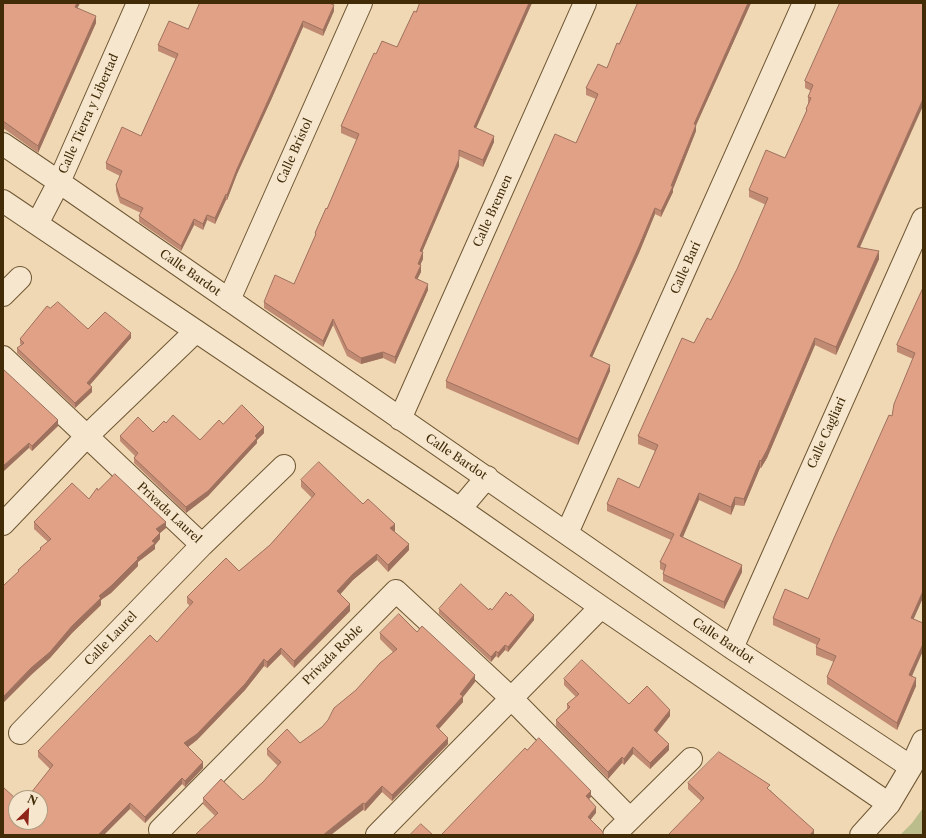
<!DOCTYPE html>
<html>
<head>
<meta charset="utf-8">
<style>
  body { margin:0 }
  #map { position:relative; width:926px; height:838px; overflow:hidden; background:#f1d8b4; font-family:"Libre Caslon Text",serif }
  canvas { display:block }
  .frame { position:absolute; inset:0; border:4px solid #422c08; pointer-events:none }
  .north { position:absolute; left:8px; top:790px; width:40px; height:40px; box-sizing:border-box; background:#f6e6ce; border:1px solid #ae9c7f; border-radius:50%; rotate:24deg; font-size:11px; font-weight:700; line-height:16px; text-align:center; color:#422c08 }
  .north::after { content:''; display:block; margin:auto; width:14px; height:18px; background:#8f2418; clip-path:polygon(50% 0,100% 100%,50% 72%,0 100%) }
</style>
</head>
<body>
<div id="map">
<canvas width="926" height="838"></canvas>
<div class="frame"></div>
<div class="north">N</div>
</div>
<script>
const g = document.querySelector('canvas').getContext('2d');
g.lineJoin = 'round';
function paint(path, color) { g.fillStyle = color; g.fill(path, 'evenodd'); }
function trace(path, color, width, dash) { g.strokeStyle = color; g.lineWidth = width; g.lineCap = dash ? 'butt' : 'round'; g.setLineDash(dash || []); g.stroke(path); }
function write(font, color, halo, rows, align = 'center') {
  g.font = font + ' "Libre Caslon Text",serif'; g.lineWidth = 3; g.setLineDash([]); g.textBaseline = 'middle'; g.strokeStyle = halo; g.fillStyle = color; for (const [text, x, y, turn = 0] of rows) {
    g.save(); g.translate(x, y); g.rotate((+turn || 0) * Math.PI / 180); g.textAlign = isNaN(turn) ? turn : align; if (halo) g.strokeText(text, 0, 0); g.fillText(text, 0, 0); g.restore();
  }
}
paint(new Path2D(`
  M923,808V835H900L912,823Z`), '#bbbe8c');
const minor = new Path2D(`
  M3,144L59,182L732,648L911,767
  M3,201L460,509L601,607L889,804
  M37,224L59,182L138,3
  M3,295L20,278
  M229,300L361,3
  M3,357L202,545
  M400,419L585,3
  M460,509L487,477
  M3,524L87,436L196,331
  M567,533L804,3
  M732,648L923,219
  M20,733L202,545L284,466
  M160,830L396,591L511,698L630,819
  M377,835L601,607
  M614,835L691,759
  M861,835L889,804L911,767L923,741`);
trace(minor, '#6e5733', 24);
trace(minor, '#f6e6ce', 22);
paint(new Path2D(`
  M3,3H80L77,8L96,23L38,153L3,128Z
  M420,3H532L476,128L494,142L483,167L459,156V166L422,252L423,259L420,265L421,272L417,279L428,290L395,364L383,358L361,364L347,356L333,325L323,347L264,308V302L294,284L315,237V233L327,209L357,140L341,133V126L376,54L397,47L416,12Z
  M638,3H751L696,125V131L673,189V192L661,217L655,214L639,253L592,357L610,371L578,445L446,388V381L576,143L596,99L586,95V88L607,68L619,44Z
  M840,3L860,247L879,259L836,355L815,345L767,458L761,468H760L744,506L735,505L731,515L699,500L682,538L742,572L724,609L663,581V574L664,571L660,569V562L671,540L607,511V504L639,488L655,451L638,444V436L694,343L711,320L737,269L766,205L749,197V190L785,158L806,112V109L808,105V97L811,91L805,88V81Z
  M334,11L323,36L303,27L271,100L237,174L227,200H226L215,224L207,220L203,230L194,225L181,251L139,222V216L141,213L120,203L116,191V185L120,176L106,169V163L141,136L176,59L158,51V45L188,29Z
  M923,288L912,677L916,686L897,730L827,684V677L834,662L816,655V647L817,645L773,625V618L808,599L892,416L913,359L897,352V345Z
  M50,308L88,329L131,338L90,385L92,392L75,408L17,353V348L21,345L20,344V339Z
  M3,369L58,426L32,451L29,448Z
  M166,423L200,440L223,424L264,433L257,440V443L208,496L186,513L134,463V458L135,456L120,441V436L153,432Z
  M301,480L363,504L395,531H394L409,550L388,572L377,560L353,580L340,594L350,611L294,668L281,654L267,668L264,666L245,690L197,740L188,747L203,768L185,787L182,784L145,823L130,809L16,822L50,769L38,757V751L157,642L190,606L187,603V597L239,571L270,545L312,498L301,487Z
  M89,499L166,528L160,533V539L155,545V549L138,562V566L111,593L101,600V605L72,633L50,658L31,675L3,703V586L18,573V570L40,550V548L48,542L34,529V522Z
  M439,609L492,610L534,620L508,652L505,650L498,658L496,656L491,662L439,614Z
  M417,632L475,682L463,697V702L439,729L448,744L392,801L382,792L365,811L363,810L215,816L203,804V798L243,800L263,782L278,766L267,755V749L300,743L322,727L393,652L380,639V633Z
  M564,679L629,704L670,716L657,733L669,750L650,769L633,754L624,765L622,763L608,779L556,726V720L567,709V704L576,697L564,685Z
  M688,783L770,790L814,835L701,801L688,789Z`), '#c18a73');
paint(new Path2D(`
  M77,3H80L75,13V7Z
  M529,3H532L474,133V127Z
  M748,3H751L694,130V124Z
  M334,5V11L323,36V30Z
  M96,16V23L38,153V146Z
  M303,21V27L271,100L237,174L227,200V195L237,169Z
  M923,99V106L857,254V247Z
  M696,125V131L673,189V192L661,217V211Z
  M494,136V142L483,167V160Z
  M459,159V166L420,257V251Z
  M226,194V200L215,224V218Z
  M655,208V214L639,253L590,362V356Z
  M207,215V220L203,230V224Z
  M194,219V225L181,251V246Z
  M879,251V259L836,355V347Z
  M423,252V259L418,270V264Z
  M421,265V272L415,284V278Z
  M428,284V290L395,364V357Z
  M333,319V325L323,347V341Z
  M131,333V338L87,388V383Z
  M815,338V345L767,458L761,468V461Z
  M383,352V358L361,364V358Z
  M610,365V371L578,445V439Z
  M92,387V392L75,408V403Z
  M58,420V426L32,451V446Z
  M264,427V433L257,440V443L208,496L186,513V507Z
  M29,443V448L3,472V466Z
  M760,460V468L744,506V499Z
  M699,493V500L680,544V536Z
  M735,497V505L731,515V507Z
  M166,522V528L160,533V539L155,545V549L138,562V566L111,593L101,600V605L72,633L50,658L31,675L3,703V697L72,626L99,596L152,541L156,529Z
  M395,524V531L390,535V528Z
  M409,544V550L388,572V565Z
  M377,554V560L353,580L337,598V591L353,574Z
  M742,565V572L724,609V602Z
  M923,591V598L911,625V618Z
  M350,604V611L294,668V661Z
  M534,615V620L508,652V647Z
  M923,644V651L909,683V675Z
  M505,645V650L498,658V653Z
  M281,648V654L267,668V662Z
  M496,651V656L491,662V657Z
  M264,659V666L245,690L197,740L184,750V743Z
  M475,675V682L463,697V702L436,732V726Z
  M916,678V686L897,730V723Z
  M670,710V716L654,736V730Z
  M448,738V744L392,801V795Z
  M669,744V750L650,769V763Z
  M633,747V754L624,765V759Z
  M622,757V763L608,779V772Z
  M203,762V768L185,787V781Z
  M182,778V784L145,823V817Z
  M382,786V792L365,811V804Z
  M591,791V797L586,802V796Z
  M130,803V809L104,835H98Z
  M363,803V810L331,835H323Z
  M596,807V813L588,823V817Z
  M814,830V835H810Z`), '#9d715e');
const building = new Path2D(`
  M3,3H77L75,7L96,16L38,146L3,121Z
  M200,3H329L334,5L323,30L303,21L271,94L237,169L227,195L226,194L215,218L207,215L203,224L194,219L181,246L139,216L143,208L120,197L116,185L122,171L106,163L122,127L141,136L178,54L158,45L169,21L188,29Z
  M420,3H529L474,127L494,136L483,160L459,150V159L420,251L423,252L418,264L421,265L415,278L428,284L395,357L383,352L361,358L347,349L333,319L323,341L264,302L275,275L294,284L316,234L315,233L326,208L327,209L359,134L341,126L363,77L374,53L376,54L382,41L397,47L414,11L416,12Z
  M638,3H748L694,124L696,125L671,186H673L661,211L655,208L639,246L590,356L610,365L578,439L446,381L555,134L576,143L598,94L586,88L598,64L607,68L617,43L619,44Z
  M840,3H923V99L857,247L879,251L836,347L815,338L767,450L761,461L760,460L744,499L735,497L731,507L699,493L680,536L742,565L724,602L663,574L666,565L660,562L674,534L607,504L618,478L639,488L658,445L638,436L682,338L694,343L707,318L711,320L737,269L768,198L749,190L766,150L785,158L807,110L806,109L811,98L808,97L813,85L805,81Z
  M923,288V591L911,618L923,623V644L909,675L916,678L897,723L827,677L836,656L816,647L820,639L773,618L785,589L808,599L834,538L889,415L892,416L894,404L915,353L897,345Z
  M58,302L88,329L105,312L131,333L87,383L92,387L75,403L17,348L24,343L20,339L47,306L50,308Z
  M3,369L58,420L32,446L29,443L3,466Z
  M242,405L264,427L255,436L257,438L208,491L186,507L134,458L138,453L120,436L138,417L153,432L164,421L166,423L173,415L200,440L219,420L223,424Z
  M319,462L363,504L368,499L395,524L390,528L409,544L388,565L377,554L353,574L337,591L350,604L294,661L281,648L267,662L264,659L245,684L197,734L184,743L203,762L185,781L182,778L145,817L130,803L98,835H3V787L16,799V822H40V798H27L53,765L38,751L150,635L157,642L193,602L187,597L226,558L239,571L270,545L315,494L301,480Z
  M115,474L166,522L156,529L160,533L152,541L155,543L137,558L138,559L111,586L99,596L101,598L72,626L50,652L31,668L3,697V586L19,571L18,570L41,549L40,548L51,539L34,522L72,483L89,499L97,488L98,490Z
  M461,584L489,610L490,608L492,610L506,592L510,596L511,594L534,615L508,647L505,645L498,653L496,651L491,657L439,609Z
  M399,614L417,632L422,626L475,675L460,694L463,696L436,726L448,738L392,795L382,786L365,804L363,803L323,835H195L218,813L203,798L221,779L243,800L263,782L281,762L267,749L287,729L300,743L322,727L328,720L334,708L356,690L380,663L397,649L380,633Z
  M582,660L629,704L647,686L670,710L654,730L669,744L650,763L633,747L624,759L622,757L608,772L556,720L570,707L567,704L579,694L564,679Z
  M539,738L591,791L586,796L596,807L588,817L602,831L604,835H441L525,748L527,750Z
  M719,752L770,785L767,788L814,830L810,835H668L704,798L688,783Z
  M421,824L433,835H410Z`);
paint(building, '#e0a186');
trace(building, '#9d715e', 1);
write('12px', '#422c08', '#f6e6ce', [
  ["Calle Tierra y Libertad",89,114,-66],
  ["Calle Brístol",295,151,-66],
  ["Calle Bremen",493,211,-66],
  ["Calle Barí",686,268,-66],
  ["Calle Bardot",190,273,35],
  ["Calle Cagliari",827,433,-66],
  ["Calle Bardot",456,457,34],
  ["Privada Laurel",169,513,43],
  ["Calle Laurel",111,639,-46],
  ["Calle Bardot",723,641,34],
  ["Privada Roble",333,655,-45]
]);
</script>
</body>
</html>
